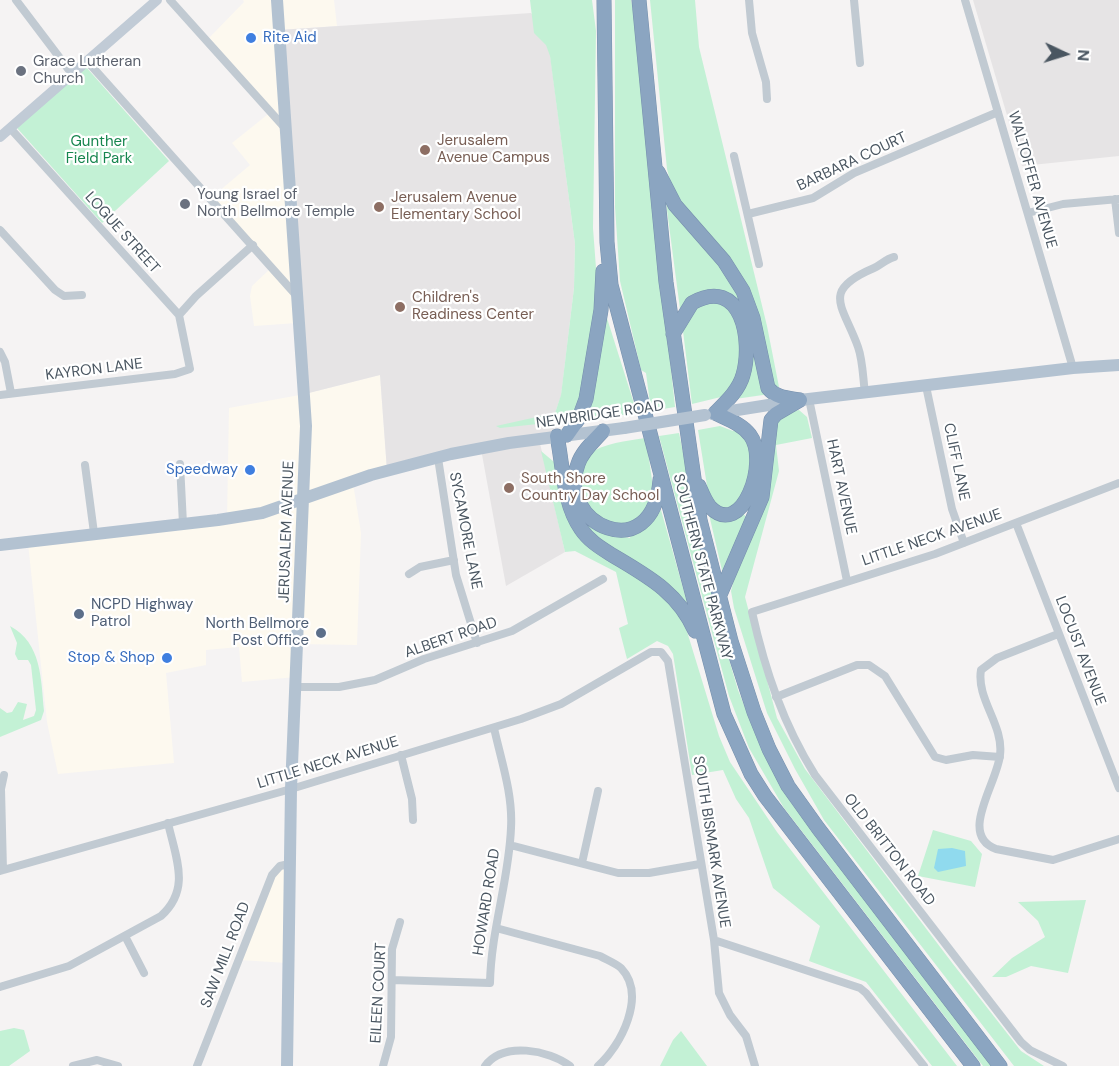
<!DOCTYPE html>
<html>
<head>
<meta charset="utf-8">
<style>
  body { margin:0 }
  #map { position:relative; width:1119px; height:1066px; overflow:hidden; background:#f5f3f3; font-family:"DM Sans",sans-serif }
  canvas { display:block }
  .north { position:absolute; left:1035px; top:24px; width:60px; height:60px; -webkit-text-stroke:4px #fff; paint-order:stroke; rotate:94deg; font-size:16px; font-weight:700; line-height:24px; text-align:center; color:#4a5661 }
  .north::after { content:''; display:block; margin:auto; width:21px; height:27px; background:#4a5661; clip-path:polygon(50% 0,100% 100%,50% 72%,0 100%) }
</style>
</head>
<body>
<div id="map">
<canvas width="1119" height="1066"></canvas>
<div class="north">N</div>
</div>
<script>
const g = document.querySelector('canvas').getContext('2d');
g.lineJoin = 'round';
function paint(path, color) { g.fillStyle = color; g.fill(path, 'evenodd'); }
function trace(path, color, width, dash) { g.strokeStyle = color; g.lineWidth = width; g.lineCap = dash ? 'butt' : 'round'; g.setLineDash(dash || []); g.stroke(path); }
function write(font, color, halo, rows, align = 'center') {
  g.font = font + ' "DM Sans",sans-serif'; g.lineWidth = 4.5; g.setLineDash([]); g.textBaseline = 'middle'; g.strokeStyle = halo; g.fillStyle = color; for (const [text, x, y, turn = 0] of rows) {
    g.save(); g.translate(x, y); g.rotate((+turn || 0) * Math.PI / 180); g.textAlign = isNaN(turn) ? turn : align; if (halo) g.strokeText(text, 0, 0); g.fillText(text, 0, 0); g.restore();
  }
}
paint(new Path2D(`
  M243,0H334L337,26L278,30L297,323L254,326L250,296L252,286L272,267L211,198L250,165L232,143L272,111L208,39L244,2Z
  M380,375L387,471L353,483L361,533L357,645L299,644L296,677L242,682L239,647L206,650V665L166,673L174,763L58,774L47,722L28,543L227,520L229,408L305,394Z
  M289,865L287,963L240,960L276,869Z`), '#fdf9ef');
paint(new Path2D(`
  M973,0H1119V156L1022,166Z
  M531,13L547,31L575,244L574,288L561,396L555,413L557,436L539,439L565,552L506,586L481,449L387,471L380,375L305,394L279,30Z`), '#e6e4e5');
paint(new Path2D(`
  M530,0H592L596,31L593,228L598,295L579,413L566,421L500,428L496,426L555,413L561,395L574,288L575,244L550,56L546,45L534,33Z
  M615,0H631L634,15L675,407L651,411L646,373L641,370L620,281L615,207Z
  M650,0H695L699,47L767,326L779,387H774L754,306L674,196L667,169Z
  M86,67L169,161L102,223L17,128Z
  M665,195L740,290L770,394L735,399L751,363L734,299H688L680,309Z
  M702,301L726,302L743,326L740,376L725,396L692,404L683,331L686,317Z
  M606,315L637,413L588,420L585,418Z
  M799,410L807,417L812,438L776,445L779,471L745,597L777,718L805,769L953,964L1021,1051L1044,1066H1014L824,820L795,769L767,713L734,608L731,591L773,426L781,414Z
  M720,426L733,431L735,429L740,431L756,453L739,505L720,509L709,498L698,430Z
  M679,433L720,629L738,690L759,743L792,804L992,1066H983L784,808L749,748L729,696L659,436Z
  M646,438L653,487L644,516C640,519 634,524 628,526C594,536 563,475 589,454C604,443 626,441 646,438Z
  M541,451L560,467L574,525L673,603L685,625L719,736L730,762L777,832L957,1066H932L866,982L809,961L820,926L773,888L749,818L736,799L723,770L692,775L673,654L668,646L657,641L627,659L619,628L628,624L616,572L575,551L565,552Z
  M661,510L687,602L684,603L600,544L579,516L583,514L603,533L630,538L631,533Z
  M708,510L743,513L746,517L724,579Z
  M10,626C42,643 41,680 44,711L41,720L0,737V708L7,713L12,712L18,702L27,704L23,720L34,716L36,710L31,665L28,660H18L15,654L17,643Z
  M933,830L971,841L982,854L975,887L918,876Z
  M1086,900L1068,973L1031,966L1006,977H992L1012,958L1045,937L1038,921L1018,902Z
  M14,1028L24,1030L30,1051L9,1066H0V1031Z
  M681,1031L707,1066H660L673,1040Z`), '#c3f1d5');
paint(new Path2D(`
  M952,848L965,851L966,866L938,872L934,868L938,849Z`), '#90daee');
const highway = new Path2D(`
  M604,0L607,242L611,285L724,714L751,774L765,796L973,1066
  M639,0L666,282L700,520L731,641L754,712L769,749L788,786L818,828L1000,1066
  M658,172L675,205L724,261L743,291L753,318L768,388C776,398 788,398 800,400
  M673,334L692,303C742,275 753,341 743,375C739,390 726,402 715,413C727,419 742,424 750,435C770,461 742,540 710,507C705,501 702,493 699,486
  M603,431C595,440 582,451 578,464C555,524 653,569 660,480
  M567,435L579,418L586,399L601,310L603,271
  M557,436C563,465 563,504 581,529C589,541 601,548 612,555C647,576 678,592 695,631
  M719,597L762,497L771,420L776,414L800,400`);
trace(highway, '#7690ad', 15);
trace(new Path2D(`
  M16,0L72,74
  M170,0L285,128
  M749,0L752,33L766,82L767,99
  M854,0L860,63
  M965,0L1073,368
  M87,61L296,295
  M734,156L759,264
  M1115,199L1119,233
  M1028,213L1063,204L1119,199
  M748,214L813,198L854,173L998,112
  M0,230L55,290L64,296L82,295
  M179,315L196,296L253,245
  M0,352L5,362L11,393
  M926,386L952,509L964,543
  M865,393C863,379 863,361 858,347C843,305 820,291 874,268C881,265 886,259 894,257
  M0,395L175,374L190,369L179,315L10,128
  M809,399L847,581
  M438,458L456,575L477,643
  M180,464L183,524
  M85,465L94,533
  M1016,523L1119,788
  M409,574L420,567L454,560
  M1058,634L997,658L981,670C976,699 1004,725 1000,755C997,784 958,835 996,849L1053,860L1119,839
  M296,687H339L375,680L424,659L512,631L603,579
  M776,697L857,665H869L885,676L935,757L946,760L973,755L1000,757
  M401,755L412,799L413,820
  M510,845L618,873H649L700,864
  M582,863L598,791
  M3,870L1,789L4,775
  M0,871L291,789L521,719L561,704L651,652H661L668,661L714,940L860,988L866,993L924,1066
  M496,928L600,956C607,960 615,963 621,968C647,995 621,1046 598,1066
  M125,936L144,973
  M714,940L719,993L730,1015L746,1036L755,1066
  M392,980L490,983C491,930 509,880 511,828C513,794 501,760 494,728
  M0,987L69,966L161,916C191,889 176,859 168,823
  M73,1066L97,1060L118,1066
  M197,1066L272,875L280,866L289,864
  M383,1066L391,1037L392,949L400,922
  M485,1066C503,1041 549,1050 570,1066
  M1063,1066L1030,1050L1021,1042L815,775C783,724 765,670 752,612L935,554L1119,483`), '#c1cad2', 8);
trace(new Path2D(`
  M0,137L157,0`), '#c1cbd6', 10);
trace(new Path2D(`
  M277,0L306,426L291,789L287,1066
  M712,414L800,400L1073,368L1119,365
  M0,545L218,520L262,513L371,475L451,454L509,443L624,428`), '#b3c2d1', 12);
trace(highway, '#8ba5c1', 14);
trace(new Path2D(`
  M624,428L705,415`), '#b3c2d1', 12);
for (const [x, y, r, color] of [
  [251,38,6,"#3f7fe0"],
  [21,71,6,"#6b7280"],
  [425,150,6,"#8d6e63"],
  [185,204,6,"#6b7280"],
  [379,207,6,"#8d6e63"],
  [400,307,6,"#8d6e63"],
  [250,470,6,"#3f7fe0"],
  [509,488,6,"#8d6e63"],
  [79,614,6,"#5c6f8a"],
  [321,633,6,"#5c6f8a"],
  [167,658,6,"#3f7fe0"]
]) { const dot = new Path2D(); dot.arc(x, y, r, 0, 2 * Math.PI); g.fillStyle = color; g.fill(dot); trace(dot, '#fff', 2); }
write('15px', '#366cbe', '#fff', [
  ["Rite Aid",263,38,"left"],
  ["Speedway",238,470],
  ["Stop & Shop",155,658]
], 'right');
write('15px', '#5b616d', '#fff', [
  ["Grace Lutheran",33,62],
  ["Church",33,79],
  ["Young Israel of",197,195],
  ["North Bellmore Temple",197,212]
], 'left');
write('15px', '#785e54', '#fff', [
  ["Jerusalem",437,141],
  ["Avenue Campus",437,158],
  ["Jerusalem Avenue",391,198],
  ["Elementary School",391,215],
  ["Children's",412,298],
  ["Readiness Center",412,315],
  ["South Shore",521,479],
  ["Country Day School",521,496]
], 'left');
write('15px', '#17864f', '#fff', [
  ["Gunther",99,142],
  ["Field Park",99,159]
]);
write('15px', '#4a5661', '#fff', [
  ["BARBARA COURT",852,162,-25],
  ["WALTOFFER AVENUE",1032,180,74],
  ["LOGUE STREET",122,233,48],
  ["KAYRON LANE",94,370,-7],
  ["NEWBRIDGE ROAD",600,415,-8],
  ["CLIFF LANE",956,462,78],
  ["HART AVENUE",841,487,78],
  ["SYCAMORE LANE",465,531,79],
  ["JERUSALEM AVENUE",287,532,-88],
  ["LITTLE NECK AVENUE",932,538,-19],
  ["SOUTHERN STATE PARKWAY",702,567,75],
  ["ALBERT ROAD",451,638,-19],
  ["LOCUST AVENUE",1080,651,69],
  ["LITTLE NECK AVENUE",328,763,-17],
  ["SOUTH BISMARK AVENUE",711,842,81],
  ["OLD BRITTON ROAD",889,850,52],
  ["HOWARD ROAD",487,902,-81],
  ["SAW MILL ROAD",226,955,-69],
  ["EILEEN COURT",379,993,-87]
]);
write('15px', '#4e5e75', '#fff', [
  ["NCPD Highway",91,605],
  ["Patrol",91,622],
  ["North Bellmore",309,624,"right"],
  ["Post Office",309,641,"right"]
], 'left');
</script>
</body>
</html>
